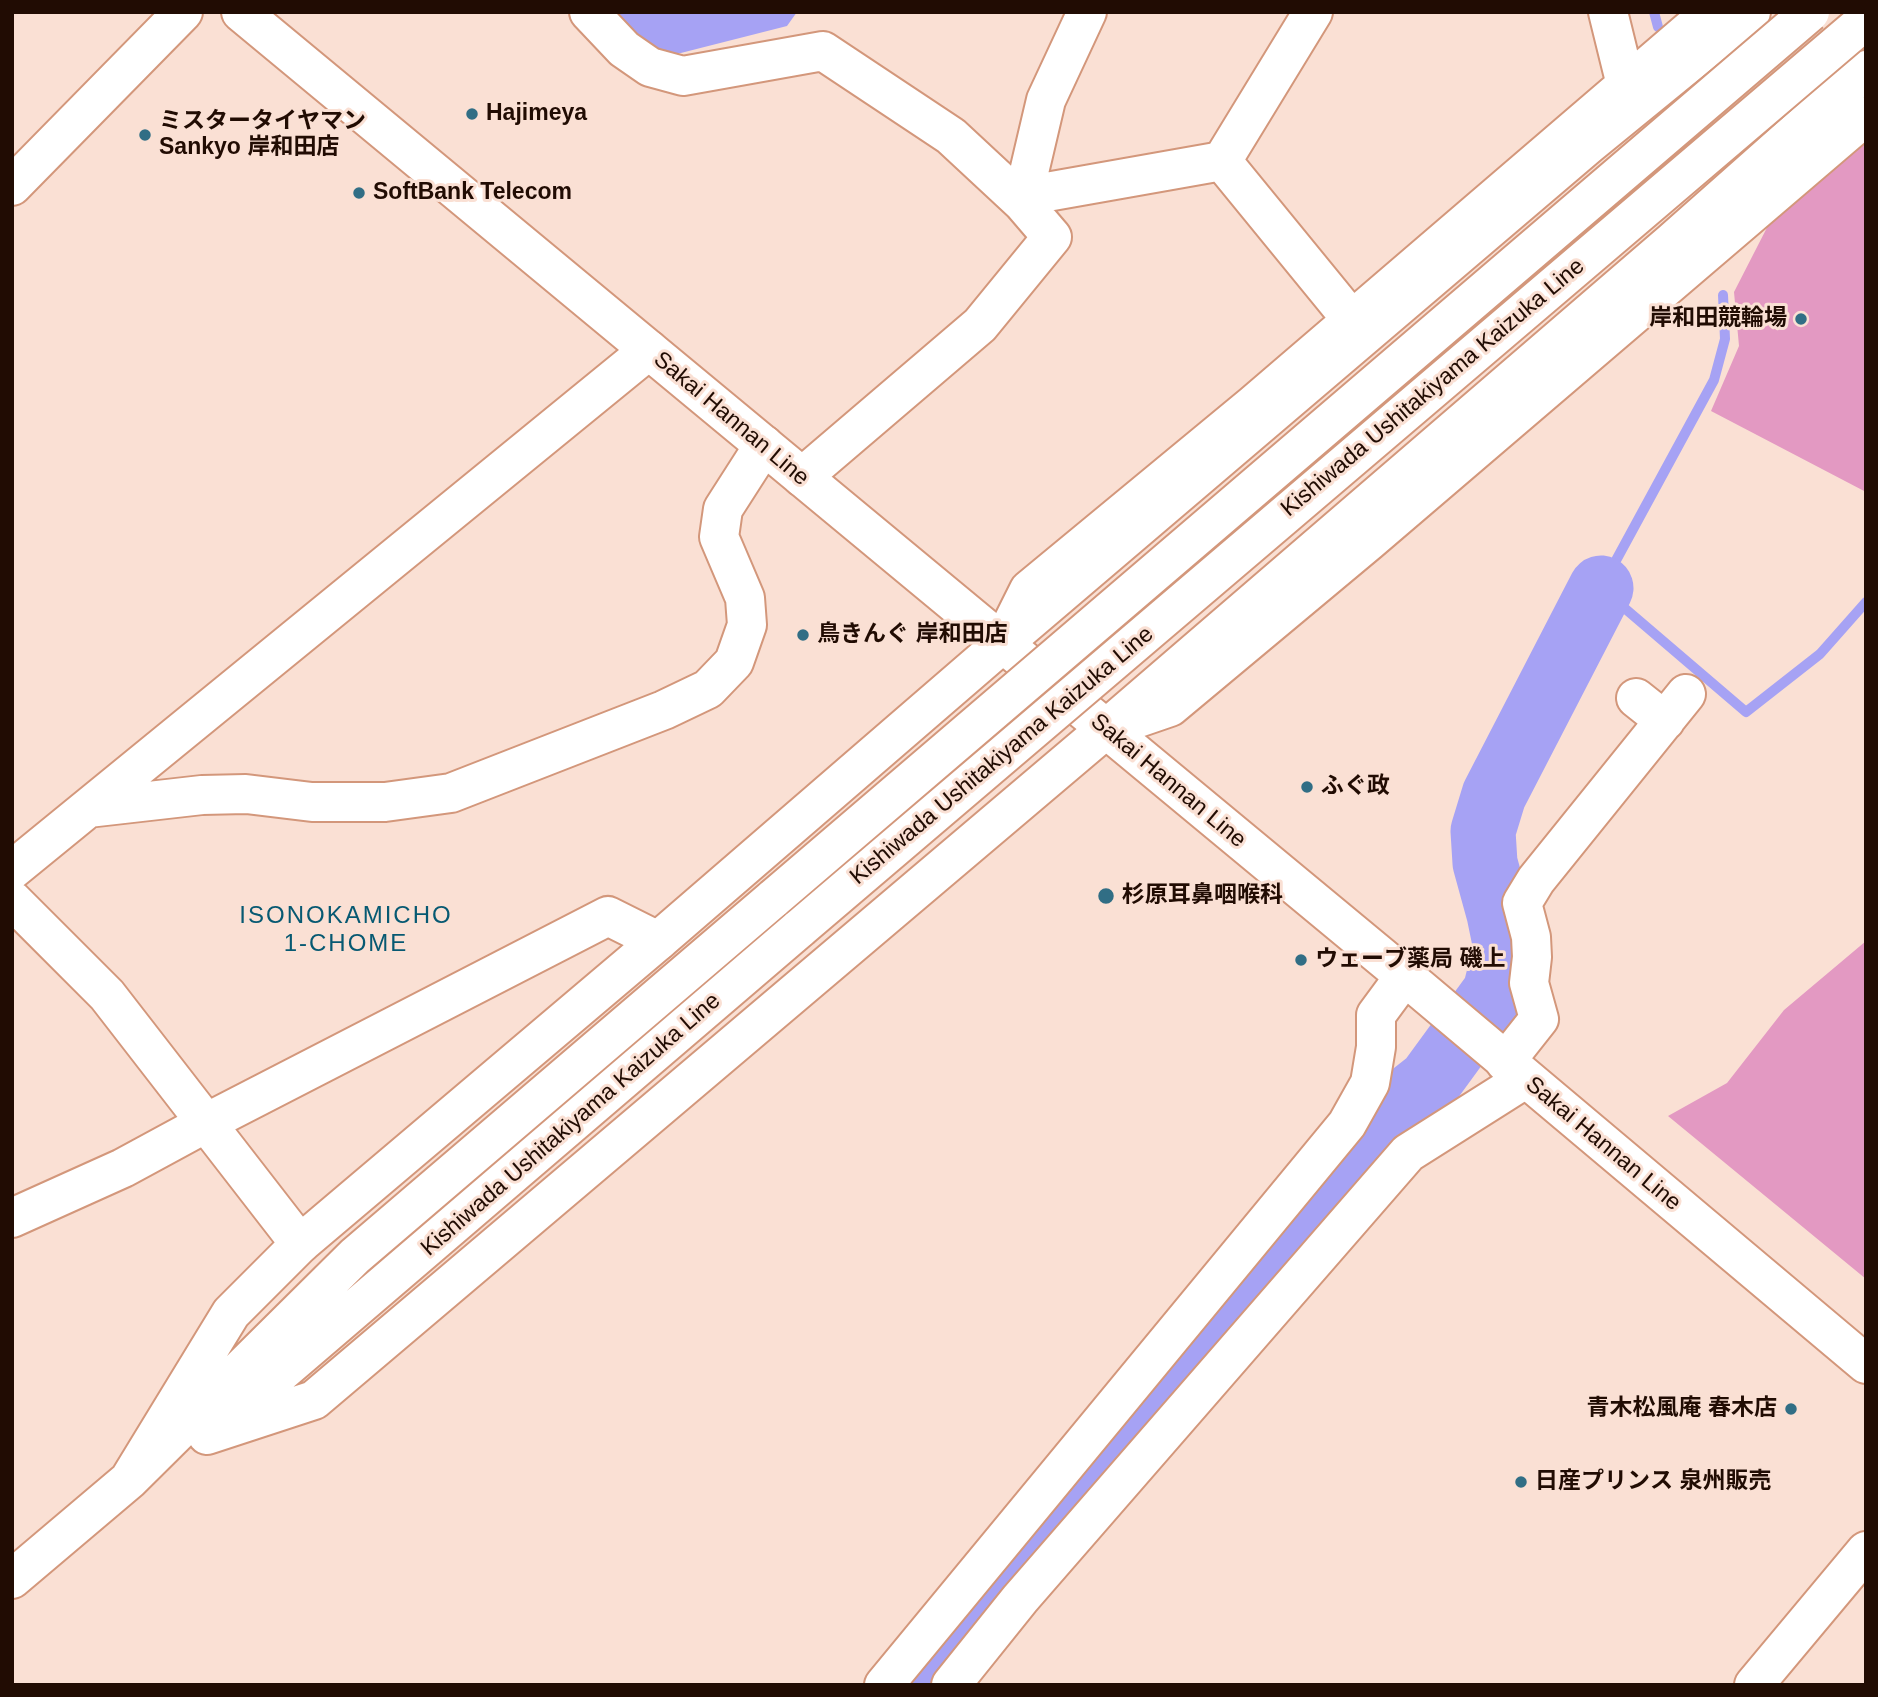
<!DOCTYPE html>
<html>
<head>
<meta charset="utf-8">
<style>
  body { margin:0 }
  #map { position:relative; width:1878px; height:1697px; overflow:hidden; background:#fae0d4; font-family:Arial,sans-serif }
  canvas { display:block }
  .frame { position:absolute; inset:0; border:14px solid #210c03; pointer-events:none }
</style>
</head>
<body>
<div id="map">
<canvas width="1878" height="1697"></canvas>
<div class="frame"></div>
</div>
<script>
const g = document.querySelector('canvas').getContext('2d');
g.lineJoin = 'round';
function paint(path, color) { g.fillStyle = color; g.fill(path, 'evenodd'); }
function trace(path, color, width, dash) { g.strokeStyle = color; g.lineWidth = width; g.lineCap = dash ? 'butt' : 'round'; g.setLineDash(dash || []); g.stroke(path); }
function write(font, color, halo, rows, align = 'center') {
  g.font = font + ' Arial,"Noto Sans JP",sans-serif'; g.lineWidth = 6; g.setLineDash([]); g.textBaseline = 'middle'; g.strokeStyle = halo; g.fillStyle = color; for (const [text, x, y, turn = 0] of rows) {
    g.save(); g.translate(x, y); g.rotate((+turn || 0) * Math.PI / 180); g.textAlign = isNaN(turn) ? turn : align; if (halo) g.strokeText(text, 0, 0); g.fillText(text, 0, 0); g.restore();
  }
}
paint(new Path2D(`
  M1866,129V492L1711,411L1739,346L1734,292L1776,210Z
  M1866,941V1279L1668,1116L1727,1083L1784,1010Z`), '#e399c2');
paint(new Path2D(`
  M615,12H797L787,26L669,56L645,44Z`), '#a6a2f4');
trace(new Path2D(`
  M1654,12L1658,27
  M1723,295L1725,339L1714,380L1601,588L1746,712L1820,654L1866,602`), '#a6a2f4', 10);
trace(new Path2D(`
  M913,1685L1392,1111L1430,1081L1495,992L1506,948L1499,914L1485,863L1483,831L1494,795L1601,588`), '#a6a2f4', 65);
const street = new Path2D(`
  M589,12L624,49L650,67L683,76L823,51L951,136L1022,202L1041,193L1222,161L1352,320
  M1608,12L1626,85
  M1222,161L1313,12
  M12,186L183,12
  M802,477L980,325L1052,237L1022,202L1046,100L1087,12
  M1002,644L1029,590L1253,405L1711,12
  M1636,698L1665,721
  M1106,729L1170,707L1369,541L1866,116
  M88,808L202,795L246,794L312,802H385L451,793L664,710L708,689L734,662L747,625L745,598L719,537L723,509L764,445
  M12,870L649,350
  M12,900L107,995L300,1244
  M1505,1062L1539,1019L1529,983L1532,957L1531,937L1522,903L1536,880L1686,694
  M12,1218L123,1168L206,1123L608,916L658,941
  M884,1685L1347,1124L1370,1083L1376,1047V1015L1404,977
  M951,1685L1020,1599L1408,1153L1525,1079
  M1754,1685L1866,1551`);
const secondary = new Path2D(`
  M241,12L1419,988L1866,1364`);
const primary = new Path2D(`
  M223,1422L800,928
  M207,1435L314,1400L1106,729L1672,242L1866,70
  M129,1480L231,1313L300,1244L658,941L1002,644L1588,145L1751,12
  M12,1579L129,1480L355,1256L774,898`);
trace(street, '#d3977b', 42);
trace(secondary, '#d3977b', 42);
trace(primary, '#d3977b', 42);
trace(street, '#fff', 38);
trace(secondary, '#fff', 38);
trace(primary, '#fff', 38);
const primaryBridge = new Path2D(`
  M774,898L1810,12
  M800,928L1866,20`);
trace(primaryBridge, '#d3977b', 42, []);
trace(primaryBridge, '#fff', 38);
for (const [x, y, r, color] of [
  [472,114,7,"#316e85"],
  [145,135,7,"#316e85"],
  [359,193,7,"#316e85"],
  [1801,319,7,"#316e85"],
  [803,635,7,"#316e85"],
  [1307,787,7,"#316e85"],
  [1106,896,9,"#316e85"],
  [1301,960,7,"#316e85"],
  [1791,1409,7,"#316e85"],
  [1521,1482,7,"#316e85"]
]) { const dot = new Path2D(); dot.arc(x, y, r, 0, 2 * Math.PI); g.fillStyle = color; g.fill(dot); trace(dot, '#fae0d4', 2.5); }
write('bold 23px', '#210c03', '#fae0d4', [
  ["Hajimeya",486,114],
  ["ミスタータイヤマン",159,122],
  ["Sankyo 岸和田店",159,148],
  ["SoftBank Telecom",373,193],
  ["岸和田競輪場",1787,319,"right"],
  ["鳥きんぐ 岸和田店",817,635],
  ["ふぐ政",1321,787],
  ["杉原耳鼻咽喉科",1122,896],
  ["ウェーブ薬局 磯上",1315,960],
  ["青木松風庵 春木店",1777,1409,"right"],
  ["日産プリンス 泉州販売",1535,1482]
], 'left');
write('23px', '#210c03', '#fae0d4', [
  ["Kishiwada Ushitakiyama Kaizuka Line",1433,388,-40],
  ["Sakai Hannan Line",731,419,40],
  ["Kishiwada Ushitakiyama Kaizuka Line",1002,756,-40],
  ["Sakai Hannan Line",1168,781,40],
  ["Kishiwada Ushitakiyama Kaizuka Line",571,1125,-41],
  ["Sakai Hannan Line",1603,1144,40]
]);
g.letterSpacing = '2px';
write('24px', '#075972', '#fae0d4', [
  ["ISONOKAMICHO",346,916],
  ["1-CHOME",346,944]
]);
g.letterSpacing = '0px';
</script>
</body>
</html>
